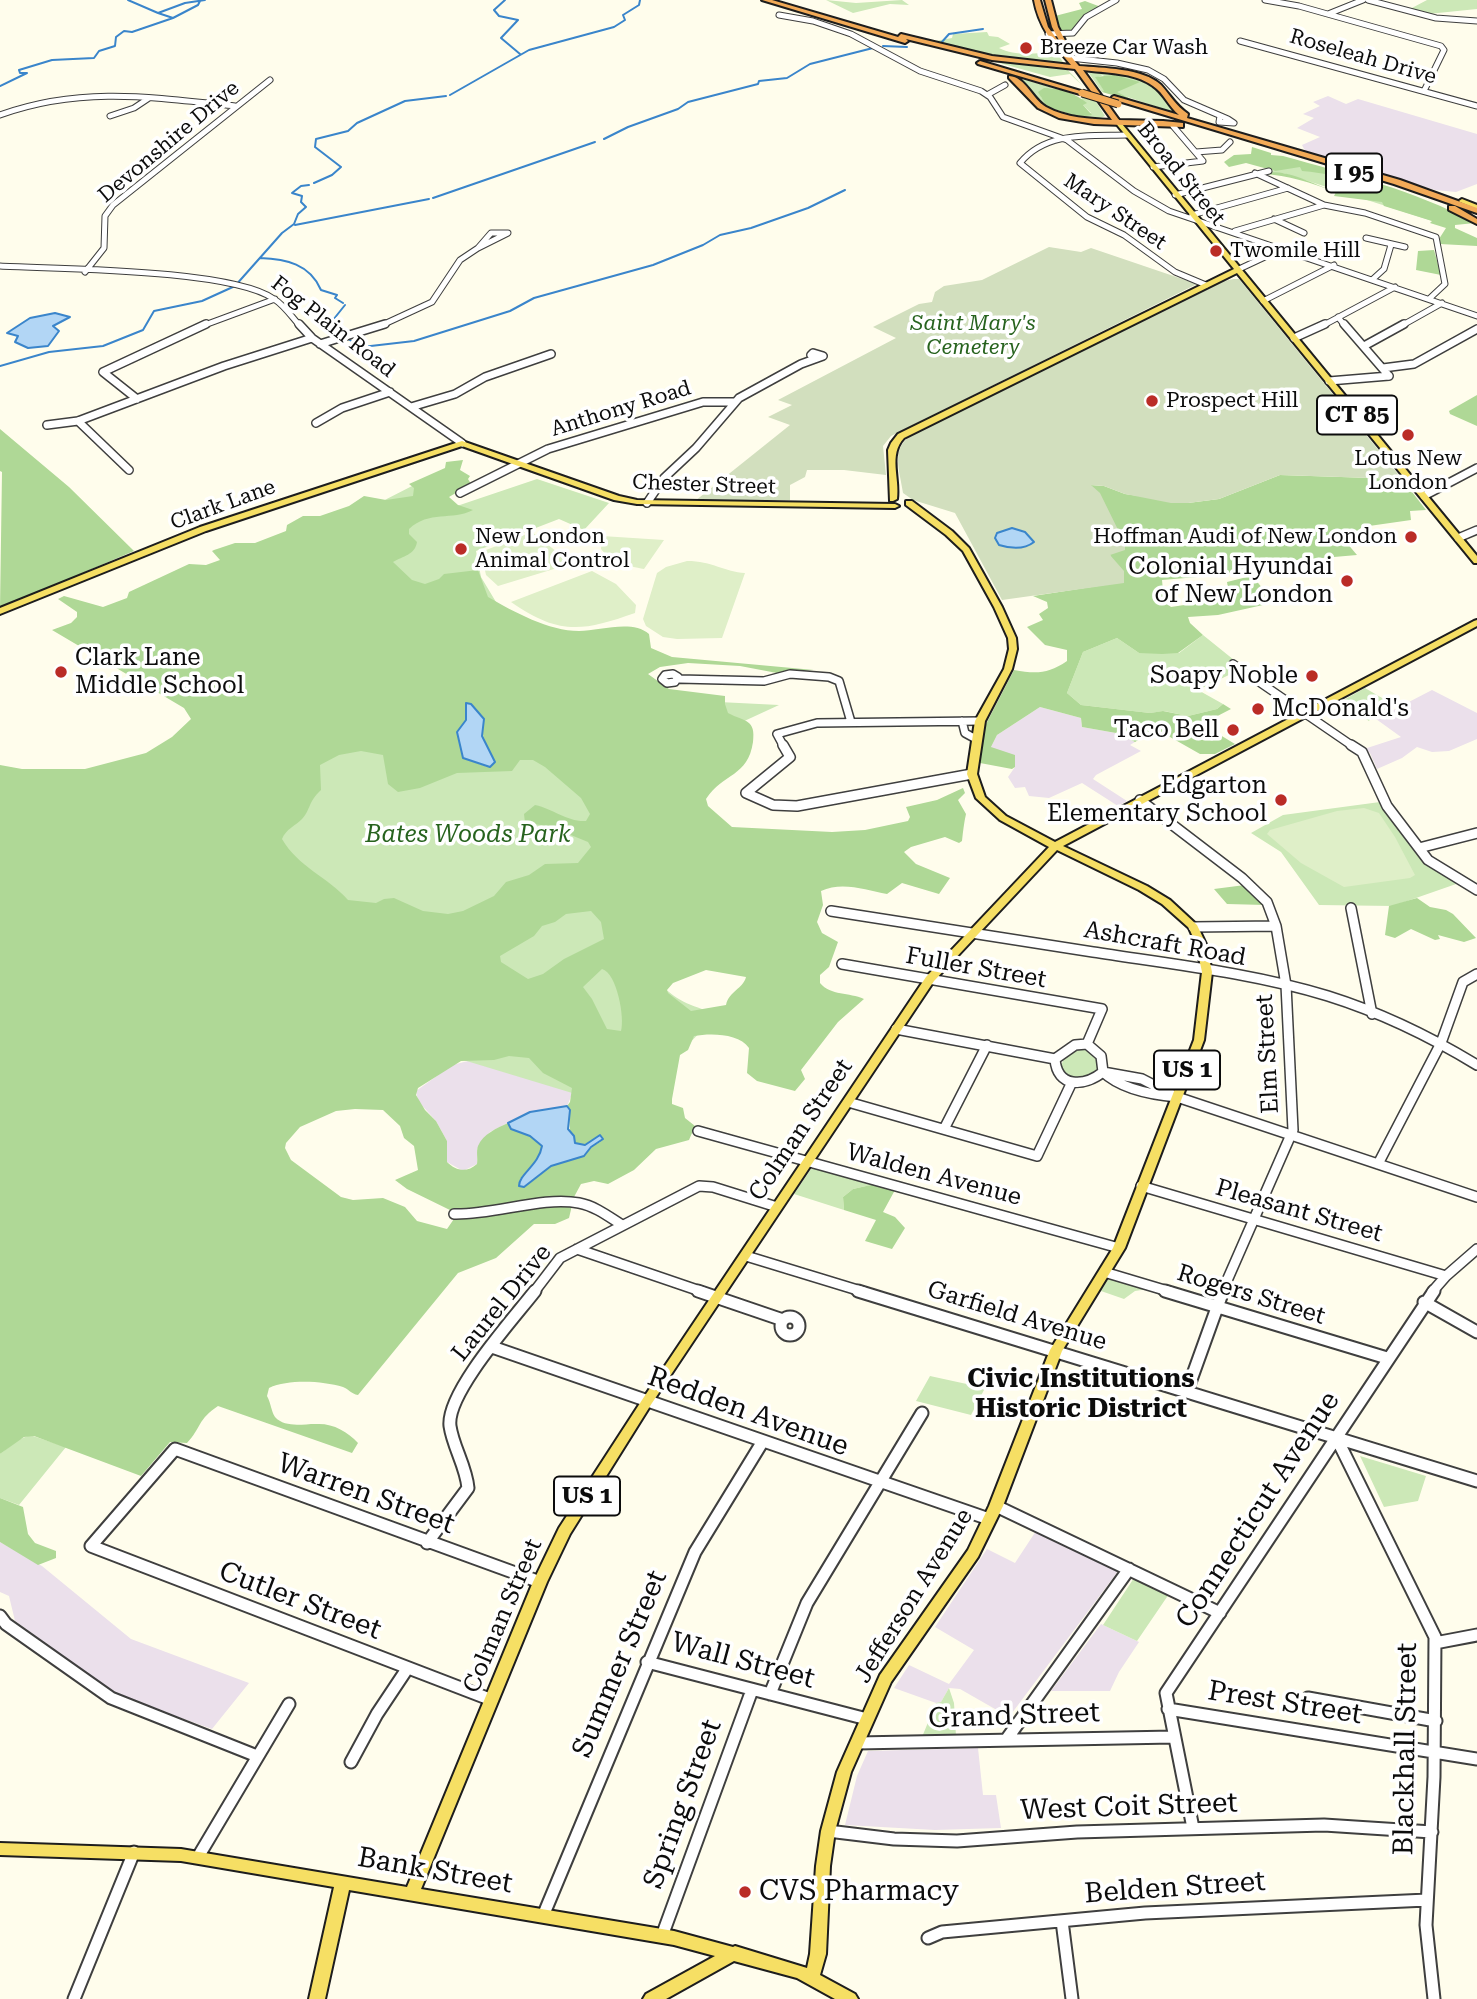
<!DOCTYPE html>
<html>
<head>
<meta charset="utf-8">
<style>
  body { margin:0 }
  canvas { display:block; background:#fffdec }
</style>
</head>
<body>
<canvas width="1477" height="1999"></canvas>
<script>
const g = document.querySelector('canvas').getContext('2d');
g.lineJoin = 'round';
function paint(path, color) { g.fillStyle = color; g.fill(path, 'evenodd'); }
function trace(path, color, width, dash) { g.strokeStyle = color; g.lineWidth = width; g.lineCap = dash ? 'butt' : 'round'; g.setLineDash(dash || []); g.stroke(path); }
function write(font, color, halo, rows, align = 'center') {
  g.font = font + ' "Roboto Serif",serif'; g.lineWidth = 7; g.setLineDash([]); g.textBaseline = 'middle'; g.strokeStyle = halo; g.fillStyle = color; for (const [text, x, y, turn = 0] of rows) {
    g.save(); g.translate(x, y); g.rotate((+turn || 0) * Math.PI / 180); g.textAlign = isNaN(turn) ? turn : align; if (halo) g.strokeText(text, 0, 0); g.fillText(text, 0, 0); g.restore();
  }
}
paint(new Path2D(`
  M1328,96L1346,104L1358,99L1477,134V184L1456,192L1435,190L1305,151L1302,145L1320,137L1297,128L1314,118L1303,114L1320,106L1313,102Z
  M1432,690L1477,713V739L1449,751L1432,752L1417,747L1402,758L1377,769L1370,753L1364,749L1401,737L1376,719Z
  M1040,707L1081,718L1082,727L1116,733L1135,742L1130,745L1141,751L1096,775L1093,779L1127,801L1118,806L1082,783L1049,798L1029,796L1025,787L1015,788L1008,777L1015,767L991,747L997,735Z
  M472,1060L573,1092L567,1106L530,1112L490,1132L477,1149V1164L463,1171L447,1162V1141L436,1121L418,1101L416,1091L452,1065Z
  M1036,1531L1119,1570L1009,1717L960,1689L949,1688L941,1702L936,1703L894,1688L909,1665L949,1684L974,1650L935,1627L987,1549L1015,1563Z
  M0,1542L42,1566L131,1639L249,1683L212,1729L119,1696L15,1621L9,1596L0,1592Z
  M1101,1624L1139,1642L1119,1672L1110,1691H1051Z
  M978,1748L983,1795H996L1001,1828L935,1830L845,1825L857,1776L868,1751Z`), '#ebe0eb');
paint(new Path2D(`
  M826,0L856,3L902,0L909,5L890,4L853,13Z
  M1427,0H1477V9L1428,14L1410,9Z
  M987,32L989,36L998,37L1010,44L999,48C1016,57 1037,53 1056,52L1063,62L1008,60L935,41L952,38L953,34Z
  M985,59L1064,66L1083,86L1070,74L1050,77Z
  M1086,69C1108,71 1139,71 1156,88C1166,97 1172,108 1183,116L1116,93L1103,75L1096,78L1105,92H1102Z
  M1018,78L1057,89L1049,88L1041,97C1052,113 1073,117 1091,113L1082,104V97L1095,100L1105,116C1088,126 1048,115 1036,100C1029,92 1026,85 1018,78Z
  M1297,163L1377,189L1451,227L1283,173H1267Z
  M537,479L609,503L584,530L559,519L476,551L481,577L496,602L639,698L779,705L740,723L684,789L705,967L661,984C676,1002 696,1007 718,1014L625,1109L130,959L316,670L193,598L416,484L454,507Z
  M1203,635L1234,660L1228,665L1237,671L1198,690L1223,704L1217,709L1188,716L1164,711L1150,713L1081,705L1067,693L1083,652L1117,638L1139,653H1179Z
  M1365,688L1394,705L1371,717L1369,721L1340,702Z
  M1380,802L1426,863L1459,883L1393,906L1319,905L1281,852L1251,833L1283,815Z
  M1078,1048L1089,1049L1096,1053L1099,1064L1094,1074L1081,1081L1064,1075L1061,1066L1065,1056Z
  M811,1169H815L875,1184L853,1189L843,1197L844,1210L794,1194Z
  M1109,1278L1148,1289L1135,1291L1124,1299L1101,1291Z
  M930,1376L985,1388L971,1415L916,1401Z
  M30,1435L66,1447L19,1505L0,1498V1454L18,1440Z
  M1360,1456L1426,1476L1418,1501L1384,1507Z
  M1134,1578L1169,1594L1137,1641L1103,1625Z
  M949,1688L954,1703L956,1736L922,1737L936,1703L941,1702Z`), '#cce8b7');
paint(new Path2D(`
  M1085,1L1101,7C1089,13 1078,18 1073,30H1059L1055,16L1082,9L1079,3Z
  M1114,75L1140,82L1117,92L1137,102L1102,92L1104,91L1095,77Z
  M1044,88C1060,88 1075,93 1087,103L1083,105L1092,115L1080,117L1047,107L1038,92Z
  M1252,147L1271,153V155L1283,156C1347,174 1415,190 1475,223L1455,225V228L1477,238V246L1440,244L1439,239L1446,228L1430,223L1432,221L1384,206L1382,202L1334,196L1336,192C1311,183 1288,175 1263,174C1293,164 1328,199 1357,192C1361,191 1364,189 1367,188C1347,177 1324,173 1302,171L1300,167L1275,171L1246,163L1229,167L1224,162L1234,155L1251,154Z
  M1434,250L1441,275L1416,270L1418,251Z
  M1477,395V426L1450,414L1449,411Z
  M0,429L69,487L134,551L0,608L2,472L0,471Z
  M463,460L460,470L470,476L468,479L471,484L449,497L458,505L473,510C452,521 429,510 409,529V534L417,542C415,555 403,556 393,562L412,580L425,584L439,579L444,574L478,570L488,597C514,612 549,631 579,631C599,631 632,619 649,634L651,648L672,657L814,670L777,673L740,666L688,663L660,667L648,674L669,689L725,696V704L728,713C745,722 756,719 753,742C748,777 723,773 706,799L708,806L732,827L832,832L865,830L908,821L910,817L906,807L937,800L963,788L965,793L958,800L966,814C964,823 963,831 962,841L959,843L945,837L911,847L904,852L916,864L950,878L939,894L902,883L887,894C866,890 842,881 821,891L823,905L817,922L822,933L838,942L829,967L820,975V983C831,996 849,992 864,999L838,1022L801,1070L805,1079L795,1091L757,1081L747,1073L749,1048C739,1033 710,1033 694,1036L688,1050L680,1055L672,1099V1104L683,1108L685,1118L695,1126L689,1140L656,1149L634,1170L608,1184L594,1181L581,1184L574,1197L569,1218L555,1224H534L496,1258L458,1273L358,1395C351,1394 349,1389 343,1387C322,1381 289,1379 269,1388L267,1396C271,1403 271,1411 275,1417C286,1429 305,1423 319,1424C334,1424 348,1432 358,1443L352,1453L218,1406C198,1419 201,1428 187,1443L170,1442L141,1476L34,1436L24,1437L0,1454V765L22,769H85L146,753L172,737L191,719L184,708L52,630L71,623L77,617V612L58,599L64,596L103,607L127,598L129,592L189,564L206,565L220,560L212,551L214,550L235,543H255L286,531L287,525L303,516H320L349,506L364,496L386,500L413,496L414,488L409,484L445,468L446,462ZM466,704L484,722L481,728L487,747V767L463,758L457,732L466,721ZM361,751L383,755L388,784L398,792L420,788L457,773L512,771L520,760H533L545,767L581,798L590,814L586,821C567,822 554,809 535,805L524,814L525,823L549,826L588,842L591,847L578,863L545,864L529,875L506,882L494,896L463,911L448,914L423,911L394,898L384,899L376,903L348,900C328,877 298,867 282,839C286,829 295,826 302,819C311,809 308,802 321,790L320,765L339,755ZM591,911L601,922L604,939L564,959L543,974L528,979L501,962L500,956L534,936L542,926L555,922L566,914ZM602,969C617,973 625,1018 621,1031L607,1029L592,999L583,987ZM706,970L746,977C743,989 729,991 726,1005L691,1011L668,993L667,990L673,983ZM509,1056L529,1058L543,1073L572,1088L570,1102L567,1106C573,1119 565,1125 575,1143L585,1145L600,1135V1142L591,1147L584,1156L551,1166L530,1183L520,1179C531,1171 540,1160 542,1146L530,1136L511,1129L508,1123C497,1128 483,1134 478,1146C476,1151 478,1159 477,1164C467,1173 456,1171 447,1162V1141L436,1121L425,1110L416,1095L418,1088L461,1061L494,1060ZM355,1109L383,1110L400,1126L404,1138L414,1146L418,1170L395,1180L407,1189L454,1212L456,1216L447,1229L417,1221L405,1207L383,1198L353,1200L341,1197L291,1160L285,1148L286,1143L300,1127L336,1111Z
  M1280,475L1402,479L1426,510L1410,511L1411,520L1362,527L1346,542L1357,555L1264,563L1221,575L1162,580L1164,601L1171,607L1217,600L1226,594L1222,589L1228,588L1227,582L1251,576C1260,584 1268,592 1263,605L1218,615L1188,617L1190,623L1203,635L1178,653L1162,654L1139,653L1117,638L1083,652L1067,693L1081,705L1150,713L1163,711L1188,716L1217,709L1223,704L1231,709L1202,724L1235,744L1215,754H1200L1163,733L1152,732L1135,742L1116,733L1082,727L1081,718L1040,707L997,735L991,747L1015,755V767L1012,769L980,763L984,728L1014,670C1036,674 1048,674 1067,661V650L1045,645L1027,627L1043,620L1039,614L1048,608L1047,602L1033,596L1124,582L1110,555L1090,485L1104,486L1125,494L1188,503L1219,499Z
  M1245,885L1265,905L1227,904L1214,889Z
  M1417,898L1430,907L1446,910L1453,914L1476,938L1464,942L1438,935L1440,939L1435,940L1411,929L1395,938L1385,935L1389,906Z
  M875,1184L895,1190L883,1212L895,1217L905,1228L892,1249L865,1241L876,1220L844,1210L843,1197L853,1189Z
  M0,1498L23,1507L28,1534L35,1543L56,1551V1558L38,1565L0,1542Z`), '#afd896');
paint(new Path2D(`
  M1049,247L1081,252L1091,248L1197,284L891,436L883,446L886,475L844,470H807L805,477L790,485V500L695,501L790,425L768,417L792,405L778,400L896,338L873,327L919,304L932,302L935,292L944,286L982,280Z
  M1234,279H1239L1402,479L1280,475L1219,499L1188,503H1171L1125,494L1104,486L1091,485L1100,493L1125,544V550L1110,555L1124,571V583L1002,600L955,513L913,500L903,493C900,471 890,448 912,435L1223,281Z`), '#d2dfbe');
paint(new Path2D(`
  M532,532L567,560V565L498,586L486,575L481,552Z
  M602,536L664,540L644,569C628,566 612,563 601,549Z
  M687,561C712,561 725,572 745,573L722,638L677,639L663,637L646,626L643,619L657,573L666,567Z
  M592,571L616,584L636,605L635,613C581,632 559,635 511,602Z
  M1364,808L1379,813L1395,837L1415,875L1410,878L1344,887L1301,863L1267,834L1270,830L1337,811Z`), '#dfefc8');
const water = new Path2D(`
  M55,313L70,317L53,326L59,331L48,346L28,348L15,342L18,336L7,333L30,318Z
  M1012,528L1025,532L1034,542C1024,550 1012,549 999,545L995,538L997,533Z
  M466,703L471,704L484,719L482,736L495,762L490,767L463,758L457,732L466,720Z
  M567,1106L570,1110L568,1129L574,1136L575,1143L585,1145L600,1135L603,1139L591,1147L584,1156L551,1166L524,1187L519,1186C519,1174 539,1165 542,1146L530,1136L511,1129L508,1123L530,1112Z`);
paint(water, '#b2d6f5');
trace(water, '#3a85cb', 2);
trace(new Path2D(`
  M128,0L158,13
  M505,0L494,10L499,16L518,20L501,38L520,54
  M173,18L198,5L200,1
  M941,43L949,34L983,29
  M883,46L907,47
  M0,86L27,73H20L19,70L52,60L94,58L99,51L115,46L116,37L124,31L132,32L173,18L158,13L185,3L205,0
  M450,95L529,50L614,27L625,20L623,15L639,5L640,0
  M604,139L628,127L678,109L688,102L758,84L759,81L787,78L810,64L873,48
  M314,183L332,175L341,167L315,147L316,139L348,131L357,123L405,101L446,96
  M433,198L595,142
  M295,225L429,199
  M260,258C286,259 310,264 321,290L337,295L335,298L343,303
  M345,305L329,325L346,334
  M348,339L362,347L414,341L510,311L534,298L653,265L703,245L720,235L751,228L808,208L845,190
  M0,366L49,352L103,346L143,330L154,311L202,301L235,286L282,233L294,224L298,214L306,207L301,202L302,196L292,193L301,186L309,185`), '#3a85cb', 2);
const minorFar3 = new Path2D(`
  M1265,0L1299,6L1441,46L1444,50L1424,91
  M1368,0L1436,18L1477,21
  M1328,14L1363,0
  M779,15L813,21L851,34L920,71L981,91L990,97L1003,117L1067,140L1134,191L1169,211L1477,316
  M1048,34L1073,33L1086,17L1116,0
  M1240,41L1477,106
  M1070,58L1117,63L1148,70L1164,79L1184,100L1228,119L1234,123L1219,122L1220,116
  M987,95L1005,85
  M0,115C80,86 152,97 235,106
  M110,116L134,108L149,98
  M1127,135C1089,136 1046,131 1020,163L1087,217L1124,235L1175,272L1206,285
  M1196,152L1222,150L1230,142
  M1153,167L1203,161L1173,126
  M1255,173L1324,205L1365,213L1436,237L1445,284L1429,299
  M1175,195L1269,171
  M1192,215L1288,188
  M1274,219L1304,233
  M1235,231L1324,205
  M491,233H508L478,248Z
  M1366,238L1405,247
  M0,266C58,269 232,269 274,299C284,305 292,317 300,326
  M1237,270L1284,248
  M85,272L104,248L105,216L113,205L270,80
  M1373,279L1384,269L1391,245
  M1263,301L1334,265
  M1338,317L1345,326
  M202,326L275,299
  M380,326L432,302L460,260L478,248
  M1322,326L1395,287
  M1401,326L1442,303`);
const minorFar2 = new Path2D(`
  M299,324L312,338L462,443
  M1344,324L1389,376
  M1294,338L1325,324
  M320,344L385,324
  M1364,346L1404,324
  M1383,368L1414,364L1477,329
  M1329,381L1389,376
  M137,399L103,372L206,324
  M411,407L455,394L485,377L551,354
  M78,421L129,470
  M316,423L342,408L390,392
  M47,425L78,421L224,366L312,338
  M460,493L548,449L703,402H735
  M1424,496L1477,468
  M647,503L664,478L696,448L739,398L801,364L823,356L813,353L811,355L814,358
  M1458,538L1477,530
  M1233,664L1354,747
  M673,674L678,677L675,682L667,683L662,679L665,675Z
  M679,679L764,681L790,674L829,677L839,681L851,722
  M962,721L965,733L976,739
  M784,747L777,734L817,723L980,721`);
const minorFar1 = new Path2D(`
  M783,745L790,757L746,793L773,805L797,806L972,774
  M1351,745L1362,752L1387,806L1428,860L1477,890
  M1140,800L1242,878L1267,902L1276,926L1286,985L1293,1130L1222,1292
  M1419,848L1477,833
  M1351,908L1372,1014
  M831,911C918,925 1006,938 1093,952C1171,964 1253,973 1328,996C1379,1012 1431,1037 1477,1065
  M1193,927L1276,926
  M842,964L1102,1009L1087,1044
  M896,1029L1055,1059
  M1087,1044L1101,1056L1103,1072C1084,1087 1057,1088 1055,1059L1075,1045Z
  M1103,1072C1121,1089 1153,1095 1177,1097L1477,1197
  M1103,1072L1142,1079L1177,1097
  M848,1102L1037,1156L1071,1084
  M944,1129L987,1045
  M698,1131L1119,1248
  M1378,1164L1441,1043L1463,982L1477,974
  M1141,1186L1446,1276
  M454,1214C495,1215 542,1196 579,1203C595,1206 608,1216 622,1225
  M577,1249L703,1292
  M746,1256L864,1292
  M1104,1272L1171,1292
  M534,1292L560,1258L699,1186L713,1187L777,1207
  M1432,1292L1446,1276L1477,1249`);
const minor = new Path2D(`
  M698,1291L783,1320
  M858,1291L1477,1481
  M1165,1291L1387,1358
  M1424,1302L1477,1332
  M781 1326a9 9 0 1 1 18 0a9 9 0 1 1-18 0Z
  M492,1347L989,1519
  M1187,1391L1223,1291
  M1336,1437L1435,1637L1434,1777L1426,1925L1434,1999
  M996,1506L1220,1613
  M427,1543L468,1488C466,1466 453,1447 450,1426C446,1393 514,1318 535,1291
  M0,1616L6,1624L111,1698L257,1756
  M1435,1643L1477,1635
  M647,1662L867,1719
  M770,1694L807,1603L922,1413
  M1308,1698L1436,1721
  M492,1700L91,1546L175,1449L540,1582
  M1168,1709L1477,1759
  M1006,1740L1129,1569
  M857,1743L1173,1737
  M351,1762L377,1714L407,1669
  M1193,1828L1166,1693L1434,1291
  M828,1831L894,1839L957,1841L1077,1832L1324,1825L1432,1832
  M198,1857L289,1704
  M543,1916L695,1552L763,1441
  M1062,1921L1072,1999
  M662,1936L752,1690
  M928,1938L942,1932L1145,1913L1427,1900
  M74,1999L134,1852`);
const major = new Path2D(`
  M1114,119H1118L1477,556V563H1474L1237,273L904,438C888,455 900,478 897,499L893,501H890L888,450L891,443L898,434L1234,269L1114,121Z
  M1462,199L1477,205V209L1460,202L1459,201Z
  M462,441L619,496L637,500L895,504L899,506L895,508L637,504L614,500L462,446L206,531L0,614V608L200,527Z
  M906,501H912L952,531L969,548L1002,607L1016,638L1017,649L1012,669L985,721L977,774L985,797L1006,816L1055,842L1474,621L1477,620V626L1063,846L1147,886L1170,900L1197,925L1206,944L1212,972L1204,1040L1125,1248L1062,1351L1003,1506L978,1557L891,1682L851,1772L835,1831L830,1866L826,1954L820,1975L855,1994L858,1999H835L797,1978L734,1961L666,1999H643L646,1994L715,1956L674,1945L349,1890L325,1999H309L334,1887L181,1861L0,1855V1843L181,1849L407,1887L533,1582L559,1528L644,1397L926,977L1049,847L1000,820L976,798L967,774L975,721L1004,669L1009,649L1008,638L994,607L963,551L946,535L906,505ZM1057,850L1139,890L1162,904L1189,928L1196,944L1202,972L1194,1040L1113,1248L1050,1350L989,1506L968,1550L880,1675L837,1772L821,1831L816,1866L810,1954L807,1968L735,1946L733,1947L674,1931L421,1889L547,1582L570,1534L652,1403L934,981Z`);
const highway = new Path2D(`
  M762,0H772L898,37L901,34L992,56L1071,65C1053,44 1039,27 1034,0H1040L1048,27L1062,46L1052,27L1045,0H1051L1058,27L1068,46L1063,47L1079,66C1102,68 1143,68 1161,85C1171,96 1175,105 1188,114L1187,118L1400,180L1477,208V213L1394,184L1112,99V97L1114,96L1179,115C1169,107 1164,93 1153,86C1134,72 1105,73 1083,70L1119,120L1163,121L1183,123V127L1094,124L1059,118L1038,108L1009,78V76C1026,77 1032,99 1046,107C1066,118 1090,119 1112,120L1075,69L992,60L906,39L908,41L905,43Z
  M980,61L1084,92L1085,93L1080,94L978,64L977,63Z
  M1449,206H1455L1477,219V224L1449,210Z`);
trace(minorFar3, '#3f3f3f', 7);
trace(minorFar2, '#3f3f3f', 10);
trace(minorFar1, '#3f3f3f', 12);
trace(minor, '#3f3f3f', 15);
trace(major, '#1d1d1d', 4);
trace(highway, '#1d1d1d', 4);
trace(minorFar3, '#fff', 5);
trace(minorFar2, '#fff', 7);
trace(minorFar1, '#fff', 9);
trace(minor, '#fff', 11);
paint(major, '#f6df64');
paint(highway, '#f2aa57');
const highwayBridge = new Path2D(`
  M1082,93L1118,104`);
trace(highwayBridge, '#1d1d1d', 9, []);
trace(highwayBridge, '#f2aa57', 7);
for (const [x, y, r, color] of [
  [1026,48,7,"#ba2c27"],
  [1216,251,7,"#ba2c27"],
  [1152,401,7,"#ba2c27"],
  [1408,435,7,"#ba2c27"],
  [1411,537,7,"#ba2c27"],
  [461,549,7,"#ba2c27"],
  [1347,581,7,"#ba2c27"],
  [61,672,7,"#ba2c27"],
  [1312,676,7,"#ba2c27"],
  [1258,709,7,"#ba2c27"],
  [1233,730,7,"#ba2c27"],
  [1281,800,7,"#ba2c27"],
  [745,1892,7,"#ba2c27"]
]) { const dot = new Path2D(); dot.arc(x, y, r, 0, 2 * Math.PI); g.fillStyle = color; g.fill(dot); trace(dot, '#fff', 2.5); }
write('21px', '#0c0c0c', '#fff', [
  ["Breeze Car Wash",1040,48],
  ["Twomile Hill",1230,251],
  ["Prospect Hill",1166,401],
  ["Lotus New",1408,459,"center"],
  ["London",1408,483,"center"],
  ["New London",475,537],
  ["Animal Control",475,561],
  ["Hoffman Audi of New London",1397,537,"right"]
], 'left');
write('21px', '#0c0c0c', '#fff', [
  ["Roseleah Drive",1363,57,16],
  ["Devonshire Drive",169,142,-40],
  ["Broad Street",1181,174,51],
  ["Mary Street",1115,212,34],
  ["Fog Plain Road",333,327,38],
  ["Anthony Road",621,409,-17],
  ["Chester Street",704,485,2],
  ["Clark Lane",223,505,-20]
]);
write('italic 21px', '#27631e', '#fff', [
  ["Saint Mary's",973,324],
  ["Cemetery",973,348]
]);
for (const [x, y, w] of [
  [1354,173,56],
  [1357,415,80],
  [1187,1070,66],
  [587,1496,66]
]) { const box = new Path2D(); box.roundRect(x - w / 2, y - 19.5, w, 39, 5); g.fillStyle = '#fff'; g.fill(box); trace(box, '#0c0c0c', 2); }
write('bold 23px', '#0c0c0c', null, [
  ["I 95",1354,173],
  ["CT 85",1357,415],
  ["US 1",1187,1070],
  ["US 1",587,1496]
]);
write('24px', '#0c0c0c', '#fff', [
  ["Colonial Hyundai",1333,567],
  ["of New London",1333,595],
  ["Clark Lane",75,658,"left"],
  ["Middle School",75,686,"left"],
  ["Soapy Noble",1298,676],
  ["McDonald's",1272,709,"left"],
  ["Taco Bell",1219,730],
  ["Edgarton",1267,786],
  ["Elementary School",1267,814]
], 'right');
write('italic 24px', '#27631e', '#fff', [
  ["Bates Woods Park",468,835]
]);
write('24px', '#0c0c0c', '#fff', [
  ["Ashcraft Road",1165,944,10],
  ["Fuller Street",976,968,10],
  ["Elm Street",1268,1054,-93],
  ["Colman Street",801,1130,-56],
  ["Walden Avenue",934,1175,15],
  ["Pleasant Street",1299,1211,16],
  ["Rogers Street",1251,1295,17],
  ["Laurel Drive",502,1303,-51],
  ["Garfield Avenue",1017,1316,17],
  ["Jefferson Avenue",914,1596,-58],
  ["Colman Street",503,1616,-67]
]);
write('bold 26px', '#0c0c0c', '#fff', [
  ["Civic Institutions",1081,1379],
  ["Historic District",1081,1409]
]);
write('28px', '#0c0c0c', '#fff', [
  ["Redden Avenue",748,1412,20],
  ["Warren Street",366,1494,20],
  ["Connecticut Avenue",1258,1510,-57],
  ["Cutler Street",300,1601,21],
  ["Wall Street",743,1661,15],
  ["Summer Street",620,1664,-67],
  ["Prest Street",1285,1703,9],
  ["Grand Street",1014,1716,-2],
  ["Blackhall Street",1406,1749,-89],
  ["Spring Street",683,1804,-70],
  ["West Coit Street",1129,1807,-2],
  ["Bank Street",435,1871,10],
  ["Belden Street",1175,1888,-4]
]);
write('28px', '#0c0c0c', '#fff', [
  ["CVS Pharmacy",759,1892]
], 'left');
</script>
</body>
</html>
